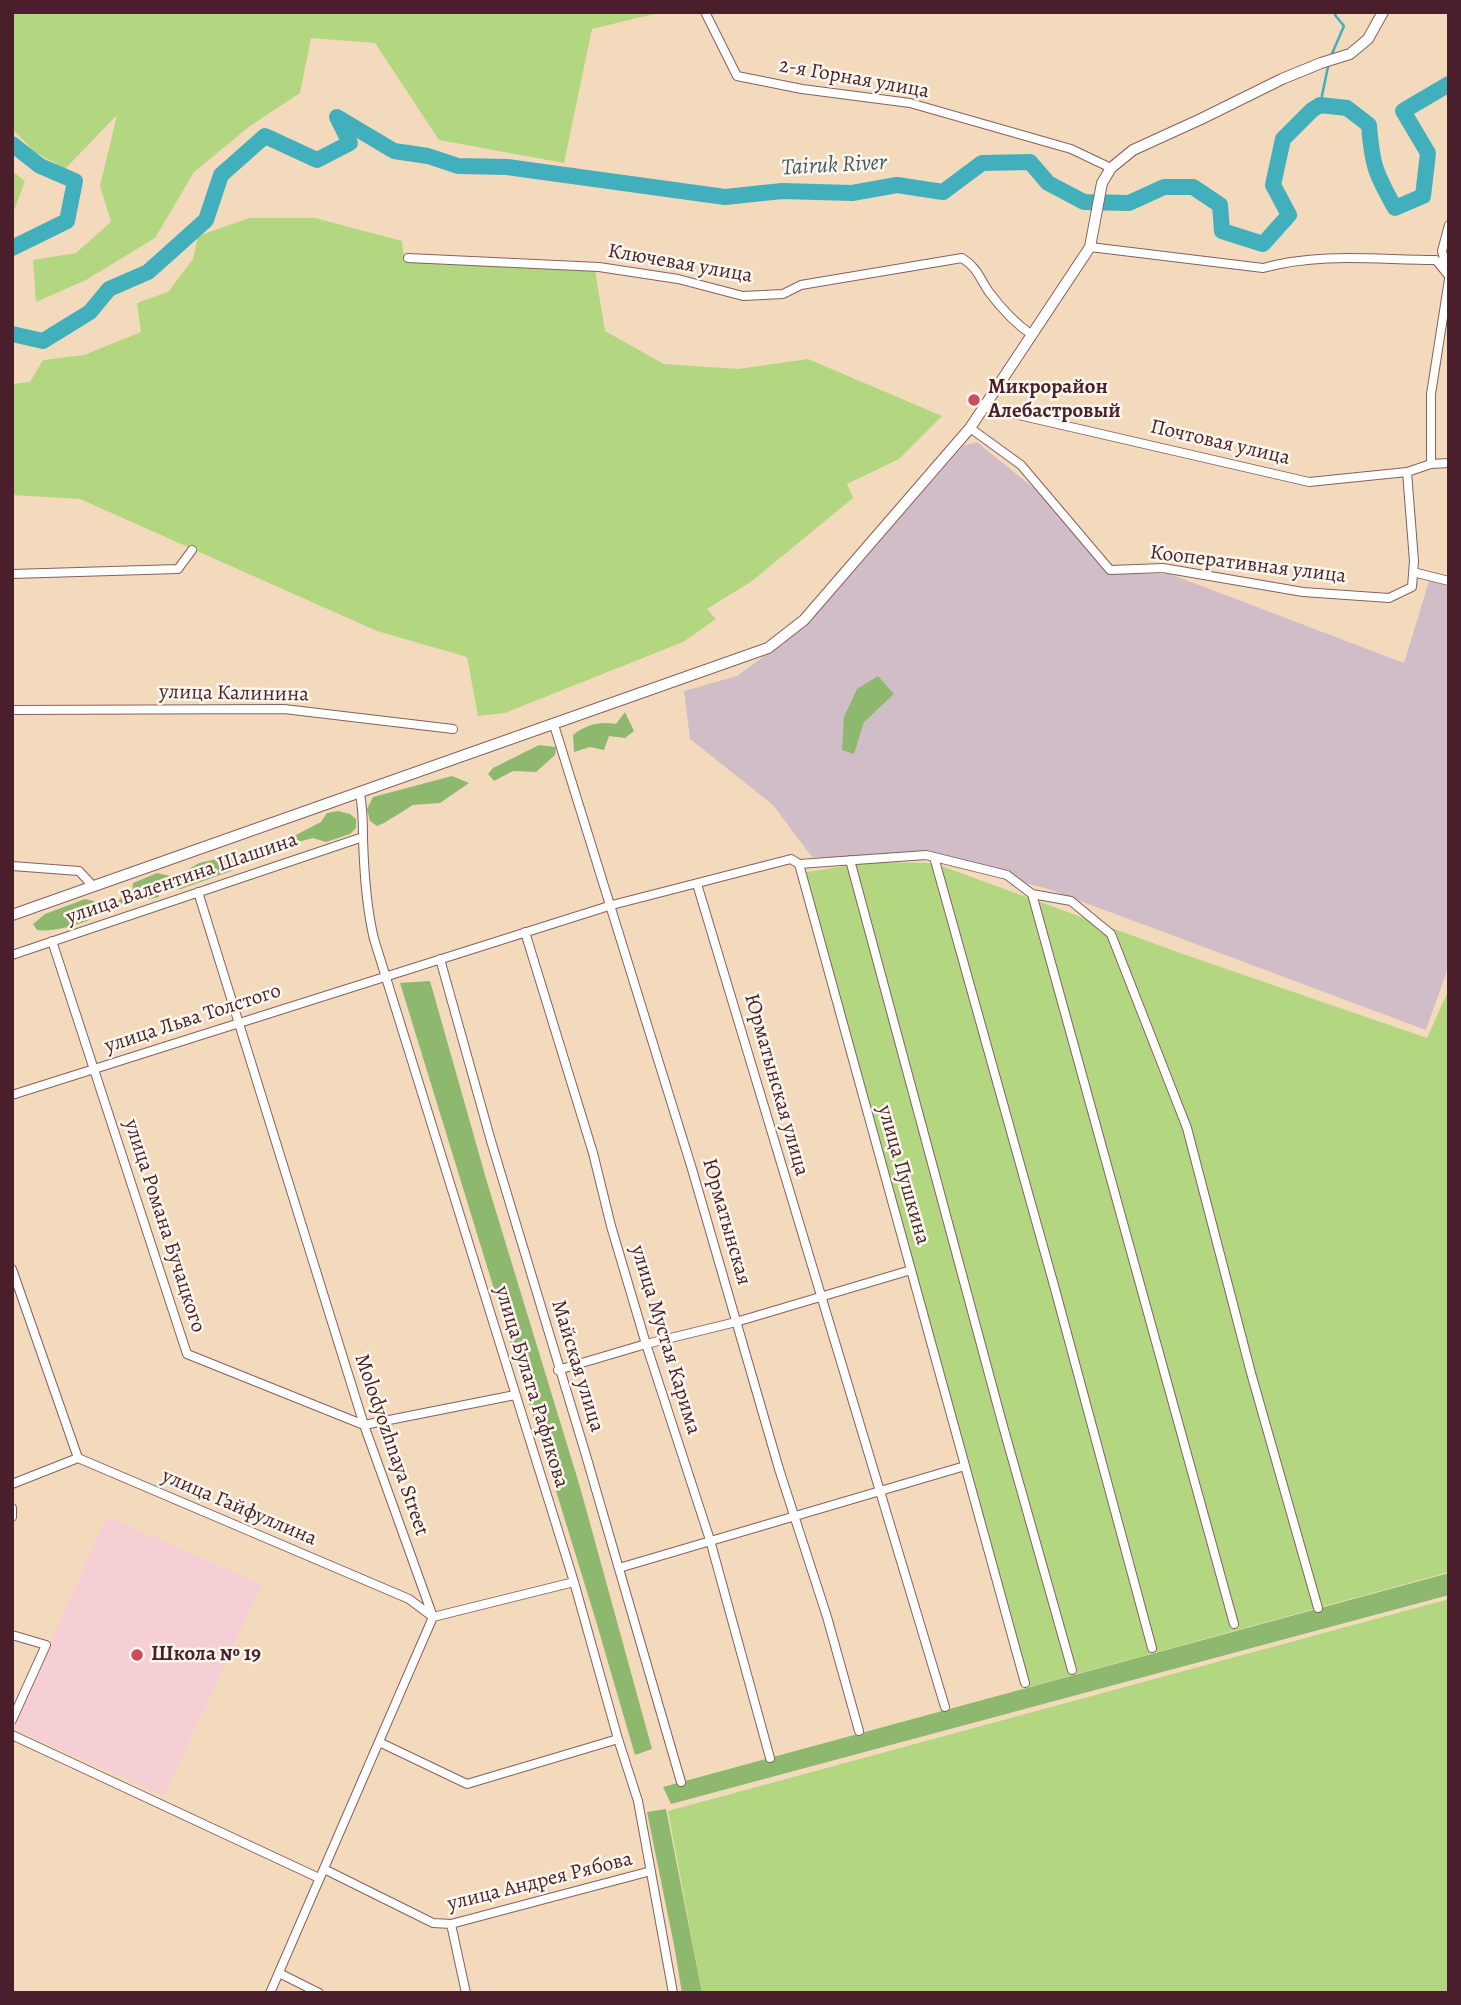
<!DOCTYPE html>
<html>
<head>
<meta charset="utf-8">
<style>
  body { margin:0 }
  #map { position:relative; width:1461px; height:2005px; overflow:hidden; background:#f4dabd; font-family:Alegreya,serif }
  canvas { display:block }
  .frame { position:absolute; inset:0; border:14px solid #4a1f2b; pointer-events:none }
</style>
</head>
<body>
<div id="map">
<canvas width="1461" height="2005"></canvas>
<div class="frame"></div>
</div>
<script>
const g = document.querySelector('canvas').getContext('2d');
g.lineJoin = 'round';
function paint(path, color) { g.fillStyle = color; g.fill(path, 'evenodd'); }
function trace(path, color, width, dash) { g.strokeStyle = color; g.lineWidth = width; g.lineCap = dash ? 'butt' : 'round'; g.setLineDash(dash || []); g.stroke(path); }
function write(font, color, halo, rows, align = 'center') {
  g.font = font + ' Alegreya,serif'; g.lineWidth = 5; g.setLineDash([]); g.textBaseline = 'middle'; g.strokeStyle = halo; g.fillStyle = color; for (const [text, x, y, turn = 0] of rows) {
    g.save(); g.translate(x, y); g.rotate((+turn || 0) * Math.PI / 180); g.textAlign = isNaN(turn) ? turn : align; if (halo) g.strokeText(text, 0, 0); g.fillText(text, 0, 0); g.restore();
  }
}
paint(new Path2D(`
  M107,1516L262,1585L164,1796L18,1731L14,1725Z`), '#f6cfd5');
paint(new Path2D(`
  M977,442L1052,503L1085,541L1109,574H1170L1404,663L1429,581L1449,586V965L1426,1030L1048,889L932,858L812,857L773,805L690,739L684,691L737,676L809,623L963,446Z`), '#d1bdc8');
paint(new Path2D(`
  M12,12H662L592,29L564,163L439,140L375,43L311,38L300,93L250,126L194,172L155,238L86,280L36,302L33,260L76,253L111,222L100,186L117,115L65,169L35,152L12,129Z
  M12,171L25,181L12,216Z
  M249,218H315L402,241L404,259L595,270L605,331L664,364L738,369L808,359L942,416L899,459L847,484L853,498L752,581L707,609L716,619L683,642L505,713L478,716L467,657L377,631L80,499L12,495V384L30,382L43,360L84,355L141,332L137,303L168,292L193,259L198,236Z
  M870,862L933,863L1183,954L1427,1038L1449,989V1572L1029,1687L801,873Z
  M1449,1599V1993H702L668,1811Z`), '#b3d780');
paint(new Path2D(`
  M878,676L894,694L864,722L854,754L842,750L844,717L857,689Z
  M625,712L634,731L625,738L609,736L604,750L590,747L574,752L573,735C585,725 600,721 616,724Z
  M539,745L556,747L555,755L536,772L513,771L494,781L488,774L493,768Z
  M452,776L469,783L440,803L413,805L384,823L377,826L370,821L367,809L373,797Z
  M338,811L350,814L356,819V828L350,834L326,842L313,838L265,851L321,822L327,813Z
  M226,857L244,860L231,871L181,889L159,890V897L149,899L143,894L114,908L122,896L132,895L133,883L157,873L175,877L199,863Z
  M85,899L94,901L98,905C98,911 96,916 91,919C78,926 50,932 37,930L33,924L45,914Z
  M430,981L487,1182L580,1487L652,1749L635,1755L596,1621L400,983Z
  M1449,1573V1595L671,1804L663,1787Z
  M666,1809L702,1993H682L674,1945L647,1812Z`), '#8eb86e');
trace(new Path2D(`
  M1331,56L1344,26L1335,15L1336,12
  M1320,105L1329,62`), '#41b0bc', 2.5);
trace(new Path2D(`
  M12,144L40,166L75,181L67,221L12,248
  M12,334L43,341L90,312L109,289L148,272L206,220L221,175L265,136L317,160L350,143L337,117L394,151L428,156L458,166L507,167L725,197L782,191L852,193L897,185L943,192L982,163L1030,162L1048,183L1084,202L1129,203L1164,187H1193L1220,205L1222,231L1263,244L1289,215L1273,185L1283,139L1312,110L1320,105L1347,108L1369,125C1372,164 1375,173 1395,208L1423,196L1428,153L1403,111L1449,84`), '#41b0bc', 16);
const minor = new Path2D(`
  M705,12L737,76L802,89L910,103L1071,149L1111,168
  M1090,247L1263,268C1320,252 1377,260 1436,260L1449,276
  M408,258L599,267L678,279L743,296L783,294L801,285L962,258C977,267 980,279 989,292C1001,308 1016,324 1032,335
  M1448,273L1442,251L1449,225
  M984,407L1309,482L1407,472L1431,464L1449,463
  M970,428L1021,465L1110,570L1163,568L1303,592L1389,598L1412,587L1414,561L1407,472
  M1431,464V394L1449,279
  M1413,572L1449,581
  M12,574L178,569L192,550
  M12,710L284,709L453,729
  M554,725L692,1169L779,1469L827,1617L859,1731
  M360,794C363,809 363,823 363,838C364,872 366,906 374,939L574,1582L618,1739L638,1801L673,1993
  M934,857L1055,1289L1152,1648
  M850,860L1003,1426L1072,1670
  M799,864L926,855L1007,875L1032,894L1234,1624
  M12,866L79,871L93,886
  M697,884L945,1707
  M198,892L364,1425L433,1617L270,1993
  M1032,894L1071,901L1111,934L1187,1128L1251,1373L1318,1608
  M525,932L593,1153L611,1226L646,1344L710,1540L770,1758
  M52,941L187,1354L364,1425L515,1395
  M12,955L363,837
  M440,959L491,1141L585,1452L681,1782
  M12,1095L612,905L791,859L799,864L1025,1683
  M12,1269L78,1458L409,1599L433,1617L574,1582
  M558,1370L646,1344L736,1322L911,1270
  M12,1484L78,1458
  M12,1508V1517
  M619,1568L965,1466
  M12,1635L46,1645L12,1720
  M12,1735L319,1878
  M379,1742L467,1784L618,1739
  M324,1869L433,1923L451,1924L651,1871
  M451,1924L466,1993
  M279,1973L319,1993`);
const tertiary = new Path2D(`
  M12,915L768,648L804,620L970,428L984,407L1090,247L1102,183L1111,168L1133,150L1201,119L1282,79L1321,63L1350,54L1368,39L1383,12`);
trace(minor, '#86605e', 10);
trace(tertiary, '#86605e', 12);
trace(minor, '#fff', 8);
trace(tertiary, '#fff', 10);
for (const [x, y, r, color] of [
  [974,400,7,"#d1495b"],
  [137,1655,7,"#d1495b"]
]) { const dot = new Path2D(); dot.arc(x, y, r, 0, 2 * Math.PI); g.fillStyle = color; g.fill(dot); trace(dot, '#fbf7ec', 2.5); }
write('21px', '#4a1f2b', '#fbf7ec', [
  ["2-я Горная улица",854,79,10],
  ["Ключевая улица",680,264,10],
  ["Почтовая улица",1220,443,13],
  ["Кооперативная улица",1248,565,7],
  ["улица Калинина",234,694,1],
  ["улица Валентина Шашина",182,879,-19],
  ["улица Льва Толстого",193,1019,-18],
  ["Юрматынская улица",776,1085,74],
  ["улица Пушкина",903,1175,74],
  ["Юрматынская",726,1222,74],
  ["улица Романа Бучацкого",164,1226,72],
  ["улица Мустая Карима",665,1340,73],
  ["Майская улица",577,1366,73],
  ["улица Булата Рафикова",531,1387,73],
  ["Molodyozhnaya Street",391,1445,71],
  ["улица Гайфуллина",239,1508,23],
  ["улица Андрея Рябова",540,1882,-14]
]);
write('bold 21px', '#4a1f2b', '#fbf7ec', [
  ["Микрорайон",988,388],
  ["Алебастровый",988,412],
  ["Школа № 19",151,1655]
], 'left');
write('italic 23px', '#465965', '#fbf7ec', [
  ["Tairuk River",834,166,-3]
]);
</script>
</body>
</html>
